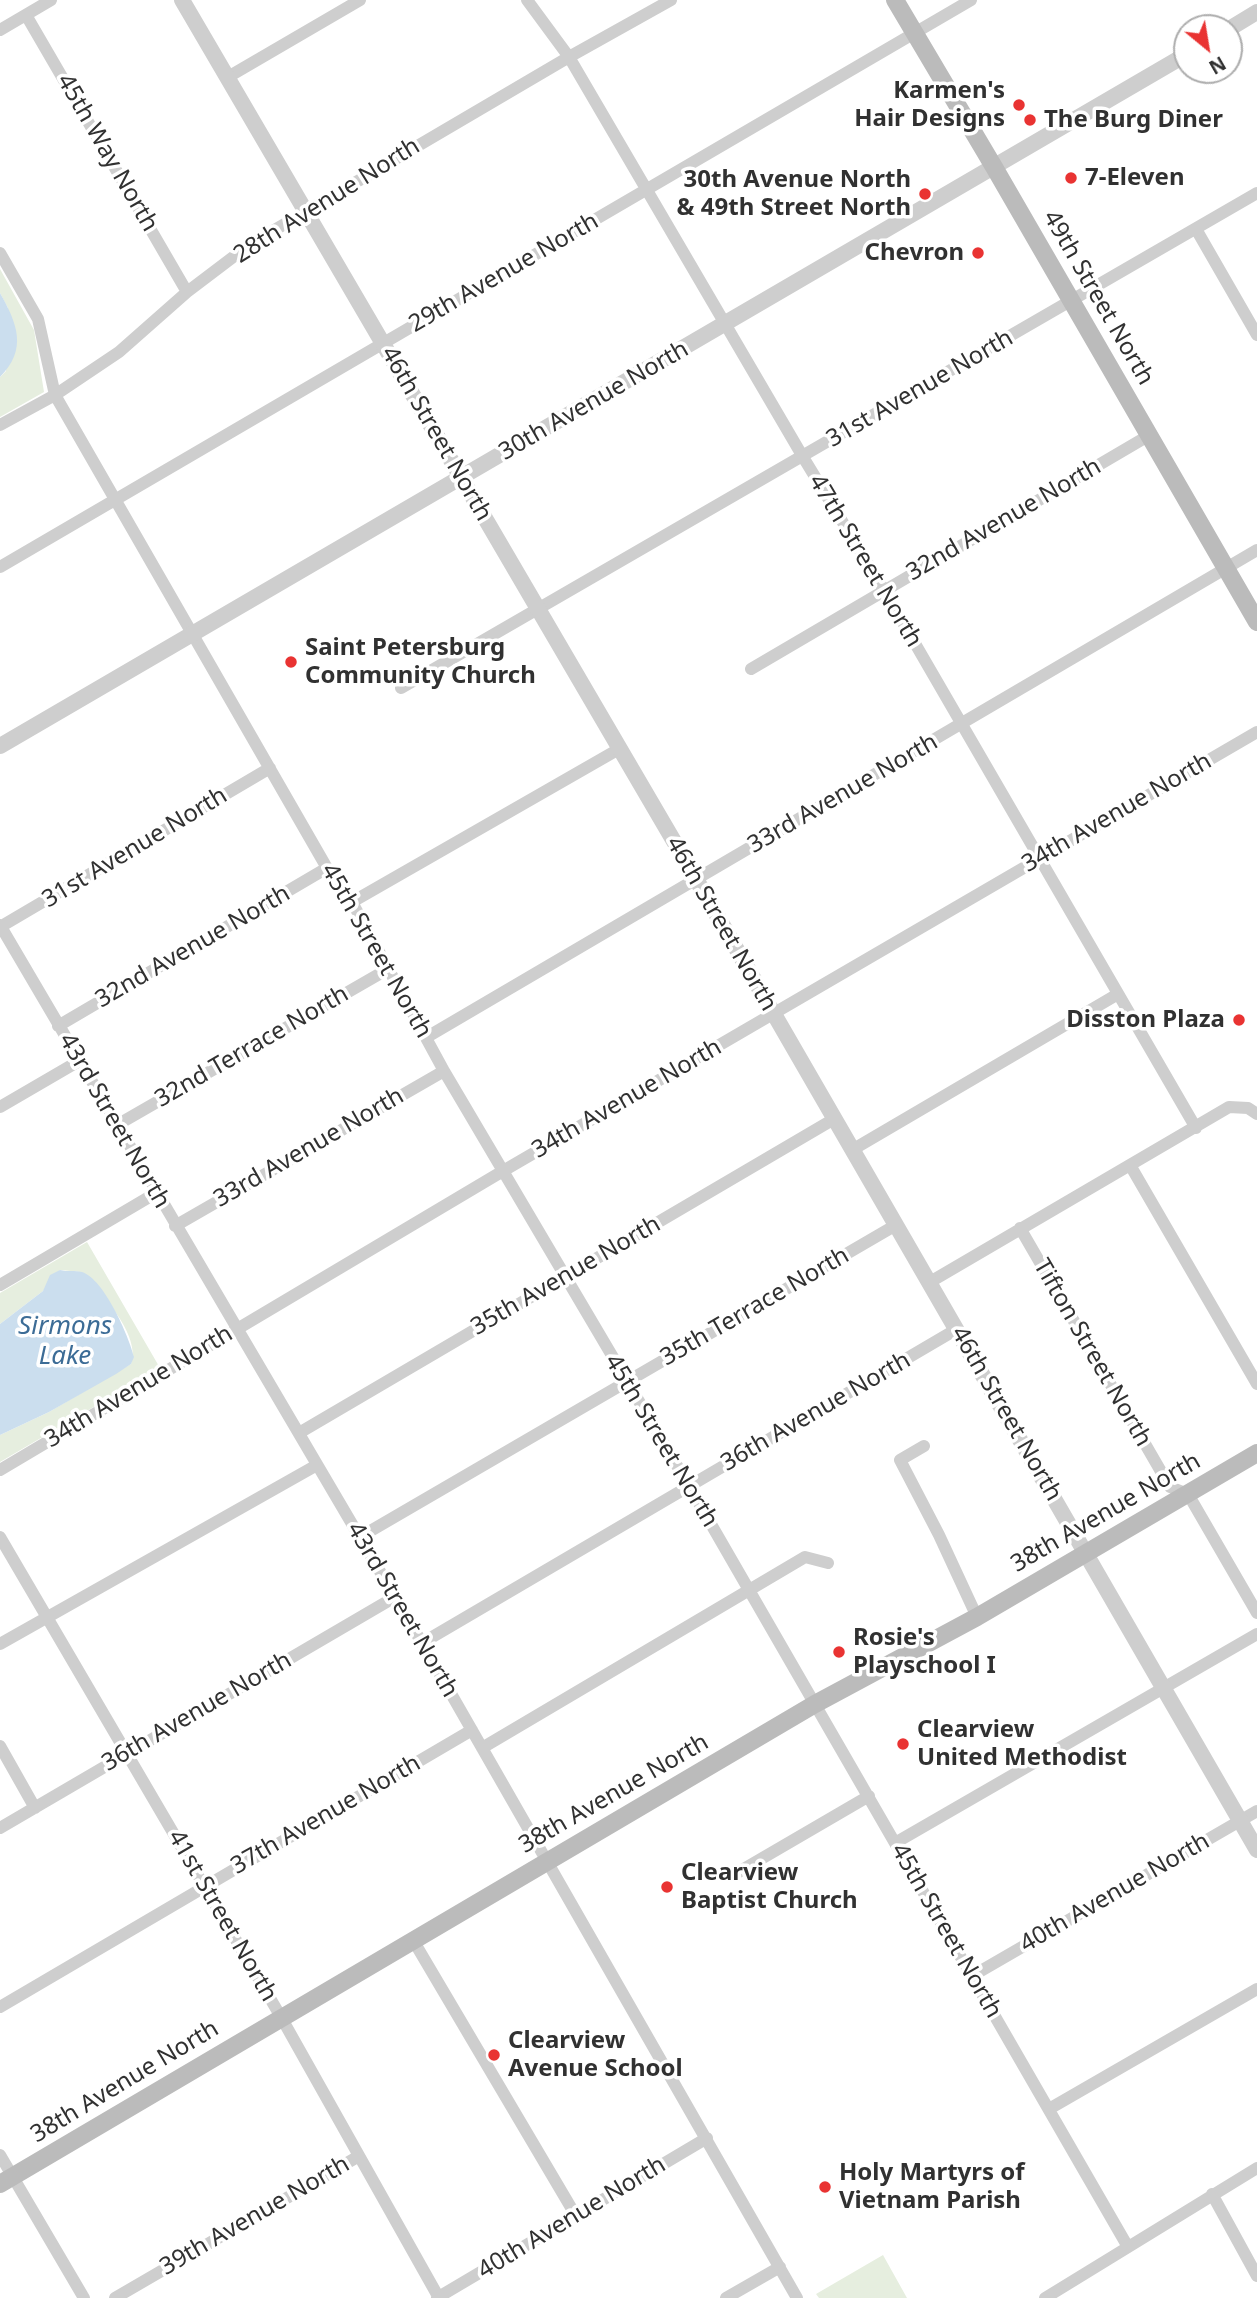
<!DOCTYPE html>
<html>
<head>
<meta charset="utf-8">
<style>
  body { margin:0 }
  #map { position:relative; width:1257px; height:2298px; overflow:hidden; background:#fff; font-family:"Noto Sans",sans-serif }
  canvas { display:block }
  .north { position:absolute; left:1173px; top:14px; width:70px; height:70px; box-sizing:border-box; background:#fff; border:2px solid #adadad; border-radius:50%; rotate:150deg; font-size:19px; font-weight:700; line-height:28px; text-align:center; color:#313131 }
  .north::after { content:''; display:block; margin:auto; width:24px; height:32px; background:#e93332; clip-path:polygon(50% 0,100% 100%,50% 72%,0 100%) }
</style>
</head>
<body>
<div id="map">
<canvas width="1257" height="2298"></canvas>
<div class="north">N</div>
</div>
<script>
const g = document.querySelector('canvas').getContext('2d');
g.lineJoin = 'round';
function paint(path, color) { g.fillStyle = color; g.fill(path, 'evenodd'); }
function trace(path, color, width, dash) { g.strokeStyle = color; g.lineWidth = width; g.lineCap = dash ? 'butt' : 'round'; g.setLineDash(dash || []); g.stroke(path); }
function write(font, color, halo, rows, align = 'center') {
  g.font = font + ' "Noto Sans",sans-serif'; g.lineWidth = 7; g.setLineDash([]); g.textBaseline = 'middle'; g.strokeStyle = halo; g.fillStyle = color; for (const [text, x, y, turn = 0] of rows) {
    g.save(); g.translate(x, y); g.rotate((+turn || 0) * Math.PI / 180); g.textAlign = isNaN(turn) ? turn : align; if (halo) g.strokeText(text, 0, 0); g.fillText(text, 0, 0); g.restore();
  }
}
paint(new Path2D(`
  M0,269L34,330L44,392L0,417V377L6,371L8,308L0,293Z
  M87,1242L160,1368L0,1462V1435L49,1412L131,1364C142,1336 100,1291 81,1272L60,1270L43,1291L0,1324V1293Z
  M883,2255L907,2298H819L816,2294Z`), '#e6eedf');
paint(new Path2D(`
  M0,293C17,323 28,349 0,377Z
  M60,1270C67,1272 75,1270 82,1272C104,1279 129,1336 134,1357L131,1364L116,1374L49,1412L0,1435V1324L43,1291L50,1275Z`), '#cbdeee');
trace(new Path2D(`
  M527,0L569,57L803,457L884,590L1196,1128
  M26,15L187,292
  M0,30L51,0
  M228,77L360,0
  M1196,229L1257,335
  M0,253L38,319L55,395L327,868L352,902L444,1071L689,1486L1128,2247
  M0,425L55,395L119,352L187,292L249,245L569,57L671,0
  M0,567L971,0
  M751,669L1148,436
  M401,688L1257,193
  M352,902L619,749
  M0,925L422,1643L797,2298
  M0,927L270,768
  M58,1026L327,868
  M427,1037L1257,550
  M0,1107L79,1061
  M117,1125L388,969
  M852,1150L1118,994
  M1130,1165L1257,1384
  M175,1226L444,1071
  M1020,1228L1170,1487L1188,1494L1257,1613
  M930,1282L1229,1107L1248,1108L1257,1114
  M0,1285L156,1193
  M299,1433L834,1119
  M924,1446L900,1460L939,1535L977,1617
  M0,1470L503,1171L1257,732
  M0,1537L281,2017L439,2298
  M360,1537L896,1225
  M422,1643L957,1329
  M0,1644L317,1465
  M0,1746L35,1808
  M482,1748L805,1557L828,1563
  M0,1828L395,1597
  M895,1843L1257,1634
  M730,1877L869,1796
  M413,1940L576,2216
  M972,1976L1257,1811
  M0,2007L472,1730
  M1049,2109L1257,1989
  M0,2155L84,2298
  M1212,2194L1257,2276
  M115,2298L359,2156
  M437,2298L707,2138
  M726,2298L780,2267
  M1045,2298L1257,2168`), '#cecece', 12);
trace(new Path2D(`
  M182,0L696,879L1257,1850
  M1229,29L1257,12
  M0,746L1187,54`), '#cecece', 16);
trace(new Path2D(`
  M895,0L994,167L1257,622
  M0,2184L815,1704L977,1617L1257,1453`), '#bbb', 18);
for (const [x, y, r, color] of [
  [1019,105,7,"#e93332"],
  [1030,120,7,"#e93332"],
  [1071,178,7,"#e93332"],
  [925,194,7,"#e93332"],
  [978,253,7,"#e93332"],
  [291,662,7,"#e93332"],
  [1239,1020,7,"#e93332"],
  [839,1652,7,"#e93332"],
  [903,1744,7,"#e93332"],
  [667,1887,7,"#e93332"],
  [494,2055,7,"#e93332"],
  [825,2187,7,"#e93332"]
]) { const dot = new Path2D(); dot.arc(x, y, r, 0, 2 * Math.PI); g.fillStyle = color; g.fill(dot); trace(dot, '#fff', 2.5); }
write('bold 24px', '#313131', '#fff', [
  ["Karmen's",1005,91,"right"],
  ["Hair Designs",1005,119,"right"],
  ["The Burg Diner",1044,120],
  ["7-Eleven",1085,178],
  ["30th Avenue North",911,180,"right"],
  ["& 49th Street North",911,208,"right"],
  ["Chevron",964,253,"right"],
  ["Saint Petersburg",305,648],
  ["Community Church",305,676],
  ["Disston Plaza",1225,1020,"right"],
  ["Rosie's",853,1638],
  ["Playschool I",853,1666],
  ["Clearview",917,1730],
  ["United Methodist",917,1758],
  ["Clearview",681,1873],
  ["Baptist Church",681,1901],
  ["Clearview",508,2041],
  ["Avenue School",508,2069],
  ["Holy Martyrs of",839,2173],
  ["Vietnam Parish",839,2201]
], 'left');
write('24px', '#313131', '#fff', [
  ["45th Way North",107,153,60],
  ["28th Avenue North",327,201,-32],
  ["29th Avenue North",504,273,-30],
  ["49th Street North",1098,298,60],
  ["31st Avenue North",920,389,-30],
  ["30th Avenue North",594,401,-30],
  ["46th Street North",436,434,60],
  ["32nd Avenue North",1004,520,-30],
  ["47th Street North",865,561,59],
  ["33rd Avenue North",843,794,-30],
  ["34th Avenue North",1117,813,-30],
  ["31st Avenue North",135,848,-31],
  ["46th Street North",721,924,60],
  ["32nd Avenue North",193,947,-30],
  ["45th Street North",376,951,60],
  ["32nd Terrace North",252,1047,-30],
  ["34th Avenue North",627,1099,-30],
  ["43rd Street North",114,1121,60],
  ["33rd Avenue North",309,1148,-30],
  ["35th Avenue North",566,1276,-30],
  ["35th Terrace North",755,1307,-30],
  ["Tifton Street North",1092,1353,60],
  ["34th Avenue North",139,1387,-31],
  ["36th Avenue North",816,1412,-30],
  ["46th Street North",1006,1414,60],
  ["45th Street North",661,1441,59],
  ["38th Avenue North",1106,1513,-30],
  ["43rd Street North",402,1610,60],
  ["36th Avenue North",197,1712,-30],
  ["38th Avenue North",614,1794,-30],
  ["37th Avenue North",326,1815,-30],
  ["40th Avenue North",1115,1893,-30],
  ["41st Street North",222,1916,60],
  ["45th Street North",946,1931,60],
  ["38th Avenue North",125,2082,-31],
  ["39th Avenue North",255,2216,-30],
  ["40th Avenue North",572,2218,-31]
]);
write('italic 26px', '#3c6c96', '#fff', [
  ["Sirmons",65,1327],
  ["Lake",65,1357]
]);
</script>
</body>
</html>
